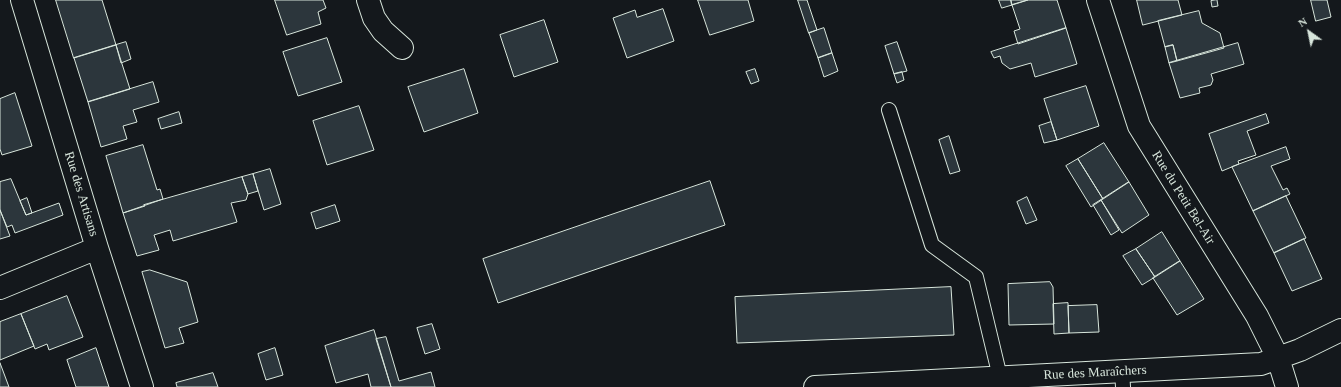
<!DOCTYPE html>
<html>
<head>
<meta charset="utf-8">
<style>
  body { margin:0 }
  #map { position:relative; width:1341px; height:387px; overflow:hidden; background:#14181c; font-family:"Times New Roman",serif }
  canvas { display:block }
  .north { position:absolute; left:1289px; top:12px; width:40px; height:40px; -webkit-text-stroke:3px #14181c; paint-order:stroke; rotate:327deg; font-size:11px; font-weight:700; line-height:16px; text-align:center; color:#d8e6dc }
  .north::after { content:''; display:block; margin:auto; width:14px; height:18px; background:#d8e6dc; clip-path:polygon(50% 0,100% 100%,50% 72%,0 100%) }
</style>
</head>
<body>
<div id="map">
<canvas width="1341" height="387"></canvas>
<div class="north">N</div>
</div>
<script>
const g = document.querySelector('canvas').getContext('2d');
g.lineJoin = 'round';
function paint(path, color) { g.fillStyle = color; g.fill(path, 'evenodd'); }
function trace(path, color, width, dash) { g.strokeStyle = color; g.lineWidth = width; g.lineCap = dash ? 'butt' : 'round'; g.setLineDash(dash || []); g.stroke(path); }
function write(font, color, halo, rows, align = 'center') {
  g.font = font + ' "Times New Roman",serif'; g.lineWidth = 3; g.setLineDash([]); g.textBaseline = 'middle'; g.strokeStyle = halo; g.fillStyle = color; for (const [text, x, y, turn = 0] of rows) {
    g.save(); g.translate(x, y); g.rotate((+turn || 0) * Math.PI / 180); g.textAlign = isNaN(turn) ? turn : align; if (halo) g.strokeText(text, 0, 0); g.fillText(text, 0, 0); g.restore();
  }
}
const building = new Path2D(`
  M56,0H102L116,45L74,58Z
  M275,0H323L326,8L318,12L321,24L287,35Z
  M698,0H748L754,21L710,35Z
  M798,0H807L817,30L809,33Z
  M999,0H1011L1012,5L1002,8Z
  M1011,0H1028L1012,5Z
  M1028,0H1057L1066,28L1018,44L1014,31L1020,29L1012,5Z
  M1137,0H1178L1182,15L1143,25Z
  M1217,0L1218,6L1212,7L1211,1Z
  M1311,0H1327L1331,17L1316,21Z
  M663,9L674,41L627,58L613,18L635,10L637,17Z
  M1199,11L1202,23L1220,33L1224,48L1177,61L1173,45L1165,47L1158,21Z
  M544,20L558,62L514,77L500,35Z
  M824,28L832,53L818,58L809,33Z
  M1066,28L1077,64L1035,77L1031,63L1010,69L1002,63L1000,56L994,58L991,52Z
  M327,38L342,82L298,96L283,52Z
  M126,42L131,59L121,63L116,45Z
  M897,42L907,71L894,74L885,46Z
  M1238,43L1244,64L1211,74L1213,80L1211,85L1199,88L1200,93L1180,98L1169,63Z
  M116,45L130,89L88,102L74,58Z
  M1173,45L1177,61L1169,63L1165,47Z
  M832,53L838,71L824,77L818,58Z
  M464,69L478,113L424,132L408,87Z
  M755,69L759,81L751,84L746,72Z
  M902,72L904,80L897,83L894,74Z
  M153,82L159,102L133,110L137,122L123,126L127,139L101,147L88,102Z
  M1086,86L1099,126L1057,140L1044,99Z
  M15,93L32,146L2,155L0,149V99Z
  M359,106L374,150L327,165L313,121Z
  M179,112L182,123L161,129L158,119Z
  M1266,114L1269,123L1247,131L1256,155L1238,161L1239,164L1222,171L1209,134Z
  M1051,122L1057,140L1044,143L1039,126Z
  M949,136L960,171L950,174L939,140Z
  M1104,143L1129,182L1103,199L1078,159Z
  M143,145L157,190L160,189L163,199L123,213L106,156Z
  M1286,147L1290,159L1271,166L1283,190L1287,188L1290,194L1253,211L1232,167Z
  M1078,159L1103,199L1091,207L1066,166Z
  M270,169L281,204L264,210L253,174Z
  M253,174L258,191L248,194L242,177Z
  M242,177L248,194L246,200L231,203L237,222L173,241L170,230L154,235L159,250L137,256L123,213L145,206L144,205Z
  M11,179L26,215L59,203L63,215L15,233L12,225L7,227L0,210V182Z
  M710,181L725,225L498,303L483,259Z
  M1129,182L1149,215L1122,233L1101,200Z
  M1286,196L1306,238L1274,253L1253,211Z
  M1027,197L1037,220L1026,224L1017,202Z
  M27,198L32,213L26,215L20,201Z
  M1101,200L1119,230L1111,235L1093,205Z
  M335,205L340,221L316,229L311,213Z
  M0,210L10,236L0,239Z
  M1162,232L1180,261L1155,277L1136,249Z
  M1304,239L1322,279L1292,291L1274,253Z
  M1136,249L1155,277L1142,285L1123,256Z
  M1180,261L1204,299L1177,315L1153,278Z
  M150,270L187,282L198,322L179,328L184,343L165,348L142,272Z
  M1050,282L1053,287L1054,324L1009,325L1008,284Z
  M951,287L954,335L737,343L735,297Z
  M67,296L83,337L49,350L47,344L35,349L21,314Z
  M1068,303L1069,333L1054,334L1053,304Z
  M1097,305L1099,332L1069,333L1068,306Z
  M21,314L34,346L0,360V322Z
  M432,324L440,349L425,354L417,328Z
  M374,330L391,387H371L368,374L336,383L325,346Z
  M386,337L399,381L431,372L435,387H391L376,339Z
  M96,348L109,387H76L67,360Z
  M275,348L283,375L266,380L258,354Z
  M0,363L9,387H0Z
  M213,373L218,387H177L176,383Z`);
paint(building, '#2c363c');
trace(building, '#d8e6dc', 1);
const service = new Path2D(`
  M889,110L932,245L976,277L1000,377
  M1122,371L1123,387`);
const minor = new Path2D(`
  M22,0L97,248L142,387
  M368,0L374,18L383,31L402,48
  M1098,0L1139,126L1257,316L1278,358L1287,387
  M0,288L97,248
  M815,387L1261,364L1300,350L1341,330`);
trace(service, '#d8e6dc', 16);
trace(minor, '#d8e6dc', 24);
trace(service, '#14181c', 14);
trace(minor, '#14181c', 22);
write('13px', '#d8e6dc', '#14181c', [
  ["Rue des Artisans",81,194,73],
  ["Rue du Petit Bel-Air",1183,198,58],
  ["Rue des Maraîchers",1095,373,-3]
]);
</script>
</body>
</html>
